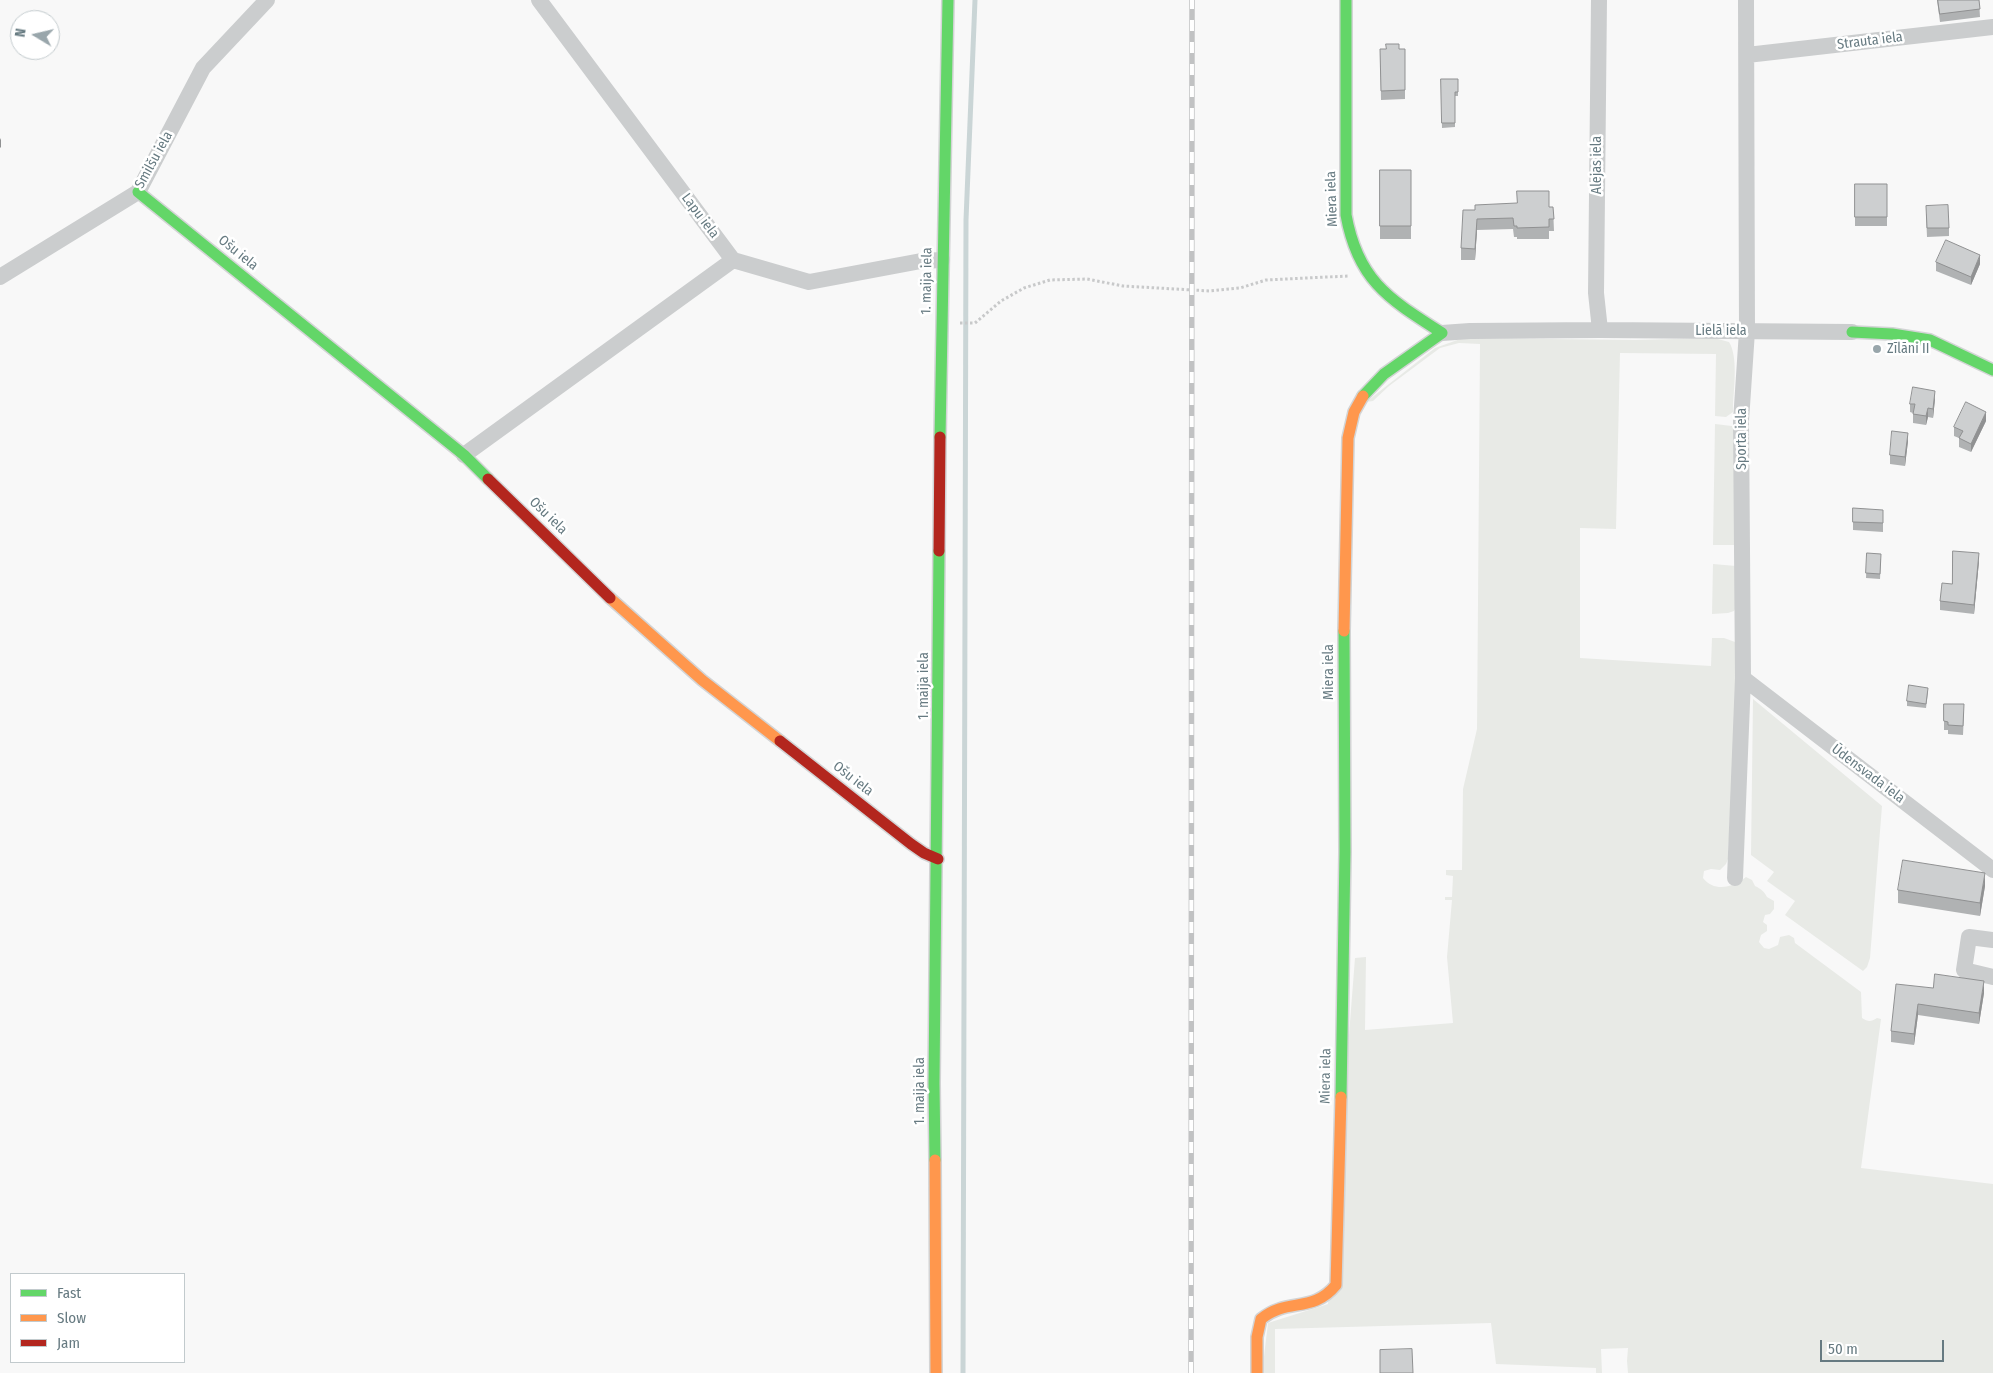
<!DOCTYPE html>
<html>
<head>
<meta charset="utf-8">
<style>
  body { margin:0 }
  #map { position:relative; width:1993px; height:1373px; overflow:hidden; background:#f8f8f8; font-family:"Fira Sans Condensed",sans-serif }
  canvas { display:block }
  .legend { position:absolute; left:10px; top:1273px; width:175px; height:90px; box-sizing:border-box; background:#fff; border:1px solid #c2cacd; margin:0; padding:6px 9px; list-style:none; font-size:15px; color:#667a81 }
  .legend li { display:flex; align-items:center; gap:10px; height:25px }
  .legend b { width:25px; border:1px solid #c2cacd }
  .north { position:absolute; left:10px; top:10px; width:50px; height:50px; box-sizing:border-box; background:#fff; border:1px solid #c2cacd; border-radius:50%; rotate:279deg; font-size:14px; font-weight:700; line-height:20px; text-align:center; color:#667a81 }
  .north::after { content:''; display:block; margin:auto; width:18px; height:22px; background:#99a6ab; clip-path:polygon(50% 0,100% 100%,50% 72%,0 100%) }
  .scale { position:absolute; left:1820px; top:1340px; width:124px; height:22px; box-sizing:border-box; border:2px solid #667a81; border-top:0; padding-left:6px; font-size:15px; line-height:18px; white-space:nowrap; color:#667a81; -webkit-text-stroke:4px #fff; paint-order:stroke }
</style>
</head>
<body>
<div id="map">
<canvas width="1993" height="1373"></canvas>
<ul class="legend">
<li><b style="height:6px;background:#63d668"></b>Fast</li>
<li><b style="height:6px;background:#ff974d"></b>Slow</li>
<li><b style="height:6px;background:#b3261e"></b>Jam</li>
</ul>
<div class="north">N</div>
<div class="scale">50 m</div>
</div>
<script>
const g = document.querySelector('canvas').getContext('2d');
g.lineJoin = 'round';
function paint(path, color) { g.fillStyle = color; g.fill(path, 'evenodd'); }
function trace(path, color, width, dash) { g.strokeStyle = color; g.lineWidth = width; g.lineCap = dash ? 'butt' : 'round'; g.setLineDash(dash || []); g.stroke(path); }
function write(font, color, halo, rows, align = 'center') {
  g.font = font + ' "Fira Sans Condensed",sans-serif'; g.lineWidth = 5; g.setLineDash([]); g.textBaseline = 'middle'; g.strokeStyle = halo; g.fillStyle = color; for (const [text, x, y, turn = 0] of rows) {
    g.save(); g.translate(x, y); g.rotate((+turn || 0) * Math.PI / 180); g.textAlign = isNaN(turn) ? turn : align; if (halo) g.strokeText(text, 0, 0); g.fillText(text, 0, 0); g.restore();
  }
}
paint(new Path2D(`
  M1463,338L1635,340L1714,338L1729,342C1738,356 1734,387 1733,405V412L1726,417L1715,416L1716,354L1620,353L1616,529L1580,528V658L1711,666L1712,638H1724L1735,642L1738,649L1728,859L1726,864L1720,870L1711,869L1704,871L1703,878C1715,893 1734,887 1746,877L1752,880L1755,886C1761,889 1764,891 1767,897L1774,901V909L1770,914L1765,915L1763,922L1767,925V931L1761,935L1759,942L1764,948L1769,949L1778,945L1780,937L1789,935L1794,938L1795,943L1861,992L1862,1018C1868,1022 1871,1022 1877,1018L1881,1019L1861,1168L1993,1184V1373H1628L1627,1361L1628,1348L1601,1349L1602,1373H1596V1368L1496,1364L1491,1323L1275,1329V1373H1262L1268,1323L1328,1304L1355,958L1366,957L1365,1030L1453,1023L1447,957L1452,900H1445V897H1452L1453,876L1446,875V870H1462L1463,789L1477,729L1480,344L1459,343L1440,348L1389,386L1373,401L1366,402L1435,348Z
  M1715,424L1732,426L1736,433L1737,545H1713Z
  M1713,564L1736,566L1737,606L1734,611L1728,613L1712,614Z
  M1753,699L1882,806L1870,958L1867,967L1863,971L1785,915L1795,901L1767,881L1774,872L1751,855Z`), '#e8eae6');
trace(new Path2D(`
  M963,1373L966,220L975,0`), '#cad5d6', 5);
const fast = new Path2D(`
  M1346,0V215C1358,281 1389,299 1442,333L1384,374L1363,396
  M138,192L464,455L488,479
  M1852,332L1892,334L1930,340L1993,370
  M940,437L948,0
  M1341,1097L1345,852L1344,631
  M935,1160L934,1083L939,551`);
const slow = new Path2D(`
  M610,598L702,680L780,741
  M1344,631L1348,438L1354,412L1363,396
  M935,1160L936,1373
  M1257,1373V1337L1261,1319C1288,1297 1312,1314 1336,1285L1341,1097`);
const jam = new Path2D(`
  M488,479L610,598
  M939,551L940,437
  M780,741L911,844L924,853L938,859`);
trace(fast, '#d3d4d5', 14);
trace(slow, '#d3d4d5', 14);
trace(jam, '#d3d4d5', 14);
trace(new Path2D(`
  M960,323H975L1001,301L1024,288L1050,280L1087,279L1123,286L1210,291L1240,288L1266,280L1348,276`), '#c8c9ca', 3, [2.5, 2.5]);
trace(new Path2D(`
  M539,0L733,260L809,282L921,261L942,260
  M1599,0L1596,293L1600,330
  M1747,55L1993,27
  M0,277L138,192L203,68L267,0
  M1442,333L1470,331L1600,330L1852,332
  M464,455L733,260
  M1743,678L1993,870
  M1735,878L1743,678L1741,421L1747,331L1746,0
  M1993,940L1969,937L1964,970L1993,977`), '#cbcdce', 16);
trace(fast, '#63d668', 11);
trace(slow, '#ff974d', 11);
trace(jam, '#b3261e', 11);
const rail = new Path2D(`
  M1191,1373L1192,0`);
trace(rail, '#c1c2c3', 5.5);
trace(rail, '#fff', 4, [11]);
paint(new Path2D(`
  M1937,0H1979L1980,17L1940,22Z
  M1380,49H1405V99L1381,100Z
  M1441,79H1458V96H1455V127L1442,128Z
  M1380,170H1411V239H1380Z
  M1855,184H1887V226H1855Z
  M1553,207L1554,231H1549V239H1517V237H1514L1513,229L1477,230L1475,260H1461V248L1475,210Z
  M1926,214L1949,228V236L1927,237Z
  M1936,262L1980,264L1971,285L1936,271Z
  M1935,399L1933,418L1928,417L1926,425L1913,423V413L1910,412V404Z
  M1986,421L1971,452L1959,447V438L1954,436V427Z
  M1908,441L1905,466L1890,464V455Z
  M1883,519V532L1853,530V522Z
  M1867,553L1881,559L1880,579L1866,578Z
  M1979,561L1974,614L1940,610V601Z
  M1928,692L1926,708L1907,706V701Z
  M1944,704L1964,713L1963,735L1948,734V730H1944Z
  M1985,886L1980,916L1898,903V890Z
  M1933,988L1984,993L1979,1024L1918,1015L1914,1045L1891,1042V1031Z`), '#b0b2b3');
paint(new Path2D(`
  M1,138V147L0,148V140Z
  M1477,219V230L1475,260V249Z
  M1980,255V264L1971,285V277Z
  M1935,391V399L1933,418V409Z
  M1928,408V417L1926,425V416Z
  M1986,412V421L1971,452V444Z
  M1908,433V441L1905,466V457Z
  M1979,553V561L1974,614V605Z
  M1985,873V886L1980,916V903Z
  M1984,981V993L1979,1024V1013Z
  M1918,1004V1015L1914,1045V1034Z`), '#909192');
const building = new Path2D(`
  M1938,0H1979L1980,9L1940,14Z
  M1386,44H1399V49H1405V90L1381,91L1380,49H1386Z
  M1441,79H1458V92H1455V123H1442Z
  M1380,170H1411V226H1380Z
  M1855,184H1887V217H1855Z
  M1517,191H1549V207H1553L1554,219H1549V227L1517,228V226H1514L1513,218L1477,219L1475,249L1461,248L1463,210H1475V205L1517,203Z
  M1948,205L1949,228H1927L1926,206Z
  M1946,240L1980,255L1971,277L1936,262Z
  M1913,387L1935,391L1933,409L1928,408L1926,416L1913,414L1915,404H1910Z
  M1966,402L1986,412L1971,444L1959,438L1963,431L1954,427Z
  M1892,431L1908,433L1905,457L1890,455Z
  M1853,508L1883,510V523L1853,522Z
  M1953,551L1979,553L1974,605L1940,601L1942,583L1952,584Z
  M1867,553L1881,554L1880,574L1866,573Z
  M1909,685L1928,688L1926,704L1907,701Z
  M1944,704H1964L1963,726L1948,725V722L1944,721Z
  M1903,860L1985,873L1980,903L1898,890Z
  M1935,974L1984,981L1979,1013L1918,1004L1914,1034L1891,1031L1896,984L1933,988Z
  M1412,1349L1413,1373H1380V1350Z`);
paint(building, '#cdcfd0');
trace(building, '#909192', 1);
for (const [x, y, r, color] of [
  [1877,349,5,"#99a6ab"]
]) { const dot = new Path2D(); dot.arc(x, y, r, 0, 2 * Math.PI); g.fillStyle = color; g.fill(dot); trace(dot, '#fff', 2); }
write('14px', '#667a81', '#fff', [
  ["Strauta iela",1870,41,-7],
  ["Smilšu iela",154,160,-61],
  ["Alejas iela",1597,165,-90],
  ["Miera iela",1332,199,-92],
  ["Lapu iela",700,216,53],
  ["Ošu iela",238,253,39],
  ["1. maija iela",927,281,-89],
  ["Lielā iela",1721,331],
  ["Sporta iela",1742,439,-90],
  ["Ošu iela",548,516,44],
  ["Miera iela",1329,672,-90],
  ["1. maija iela",924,686,-90],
  ["Ūdensvada iela",1868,774,37],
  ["Ošu iela",853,779,38],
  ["Miera iela",1326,1076,-89],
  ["1. maija iela",920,1091,-90]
]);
write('14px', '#667a81', '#fff', [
  ["Zīlāni II",1887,349]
], 'left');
</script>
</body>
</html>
